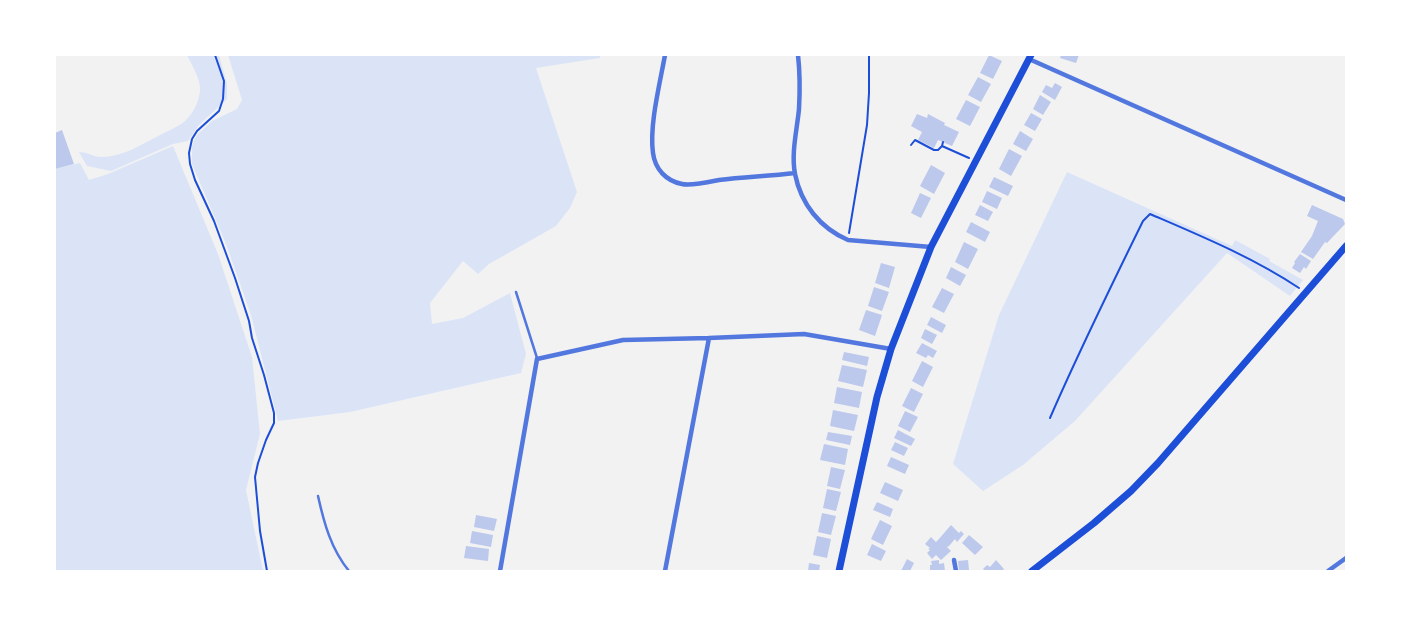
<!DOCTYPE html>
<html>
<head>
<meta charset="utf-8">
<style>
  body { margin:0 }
  #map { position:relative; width:1401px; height:626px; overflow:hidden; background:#f2f2f2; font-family:"Asap Condensed",sans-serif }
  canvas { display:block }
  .frame { position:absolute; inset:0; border:56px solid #fff; pointer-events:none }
</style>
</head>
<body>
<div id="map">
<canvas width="1401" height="626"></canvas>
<div class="frame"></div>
</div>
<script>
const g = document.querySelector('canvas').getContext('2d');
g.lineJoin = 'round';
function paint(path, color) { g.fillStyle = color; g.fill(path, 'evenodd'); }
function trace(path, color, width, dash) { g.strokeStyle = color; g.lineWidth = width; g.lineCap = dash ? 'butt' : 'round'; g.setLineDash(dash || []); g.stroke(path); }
paint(new Path2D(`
  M187,55H219L227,84V99L199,125L188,141L173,144L111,171L87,166L79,152C87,152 94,157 101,157C122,157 141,145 158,136C167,131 178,127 185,121C193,114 199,101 200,91C201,79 192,66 187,55Z
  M228,55H600V58L536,68L577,192L570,208L556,226L489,264L478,274L463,261L430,303L432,324L463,318L510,293L526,354L521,373L350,412L278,421L251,315L226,244L192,164V147L194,140L198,134L212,121L237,109L242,100Z
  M173,146L218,254L252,357L260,434L246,490L263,571H55V169L80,163L89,180L108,174Z
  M1067,172L1232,246L1235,240L1270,259L1269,261L1303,280L1290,296L1227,253L1075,421L1023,465L983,491L953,464L999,315Z`), '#dbe4f7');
paint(new Path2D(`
  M989,55L1002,61L993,79L980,73Z
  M1061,55H1079L1076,63L1060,58Z
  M978,77L991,84L981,102L968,95Z
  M1055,83L1062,87L1055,100L1042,92L1046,85L1052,88Z
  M1040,95L1051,102L1043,115L1033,109Z
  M966,100L980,107L970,126L956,119Z
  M1031,113L1042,119L1035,131L1024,125Z
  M917,114L927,118L928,114L945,123L944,125L959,132L952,146L938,140L934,148L918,140L922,132L911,126Z
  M62,130L74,164L55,169V133Z
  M1020,131L1033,139L1026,151L1013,144Z
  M1009,149L1022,156L1011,176L999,169Z
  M931,165L945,173L934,194L920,186Z
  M994,177L1013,186L1008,196L989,187Z
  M987,191L1002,198L997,209L982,202Z
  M920,193L931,198L921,218L911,213Z
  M980,205L993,212L988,221L975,215Z
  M1312,205L1343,219L1345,224L1327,243L1325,242L1313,259L1301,252L1312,236L1318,221L1307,216Z
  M971,222L990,232L985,242L966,232Z
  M964,242L978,249L968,269L955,262Z
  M1300,254L1311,261L1306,269L1304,267L1300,273L1292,268L1295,263L1294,262Z
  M881,263L895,267L889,288L875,283Z
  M951,267L966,275L960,286L946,278Z
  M874,287L889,292L882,311L868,306Z
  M942,288L954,294L944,313L932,307Z
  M866,310L882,315L875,336L859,330Z
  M931,317L946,325L942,333L927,325Z
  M925,329L937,335L932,344L921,338Z
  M922,343L937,351L933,358L928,355L926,358L916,353Z
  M844,352L869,357L867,366L842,360Z
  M922,361L933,367L923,387L912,381Z
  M842,365L867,370L863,387L838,381Z
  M837,387L862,392L859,408L834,403Z
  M911,388L923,394L914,412L902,406Z
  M833,410L858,415L854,431L830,426Z
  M905,411L918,417L910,432L898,426Z
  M898,430L915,439L911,446L894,438Z
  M828,432L852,436L850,445L826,440Z
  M895,442L908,448L904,456L891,450Z
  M824,444L848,449L845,465L820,460Z
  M891,457L909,465L905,474L887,466Z
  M831,467L845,470L840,489L827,486Z
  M885,482L903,490L898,501L880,493Z
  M827,489L841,492L836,511L823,508Z
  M877,502L893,509L890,517L873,510Z
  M822,513L836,516L831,535L818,532Z
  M476,515L497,519L494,531L474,527Z
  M880,520L892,526L883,545L871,539Z
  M951,525L959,533L961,531L964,534L957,542L955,539L949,546L947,547L951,551L941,560L936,555L932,559L927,553L930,550L928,549L930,548L925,544L931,537L936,542L938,540Z
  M472,531L493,535L491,547L470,543Z
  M969,535L983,547L975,555L962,543Z
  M817,536L831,539L827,558L813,555Z
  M872,544L886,551L881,561L867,555Z
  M466,546L489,549L488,561L464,558Z
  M907,559L914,563L910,571H901Z
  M939,560V564L944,563L945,571H930V565H932L931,561Z
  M968,560L969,570L959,571L958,561Z
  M996,560L1004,569L1002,571H985L983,569L987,565L990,567Z
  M809,563L820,565L819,571H808Z`), '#bdc9ec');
trace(new Path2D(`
  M215,55L224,81L223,99L219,111L197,131L192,139L189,153L190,164L195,180L214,221L235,278L249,321L252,338L264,375L274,413V423L266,440L258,463L255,477L260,531L267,571
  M943,142L942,146L969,158
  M911,145L915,140L934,150H938L942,146
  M849,233L867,125L869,93V55
  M1050,418C1079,351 1111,286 1143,221L1150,214C1201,236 1252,257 1299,288`), '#1d4ed8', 2);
trace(new Path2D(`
  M516,292L537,358
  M318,496C324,523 331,549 349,571`), '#5277de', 2.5);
trace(new Path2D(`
  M665,55C660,83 649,126 653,153C655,169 666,181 682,184C691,186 709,182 719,180C745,177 770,176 795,173
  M798,55C800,73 800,91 799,109C797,130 791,153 795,174C801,204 820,228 848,240L931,247
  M1029,59L1346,200
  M954,560L956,571
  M500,571L537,359L623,340L709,338L804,334L891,349
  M665,571L709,338
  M1328,571L1346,558`), '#5277de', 4.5);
trace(new Path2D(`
  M839,571L877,397L891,349L931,247L1031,55
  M1032,571L1094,523L1131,491L1158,463L1346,246`), '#1d4ed8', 7);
</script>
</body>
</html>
